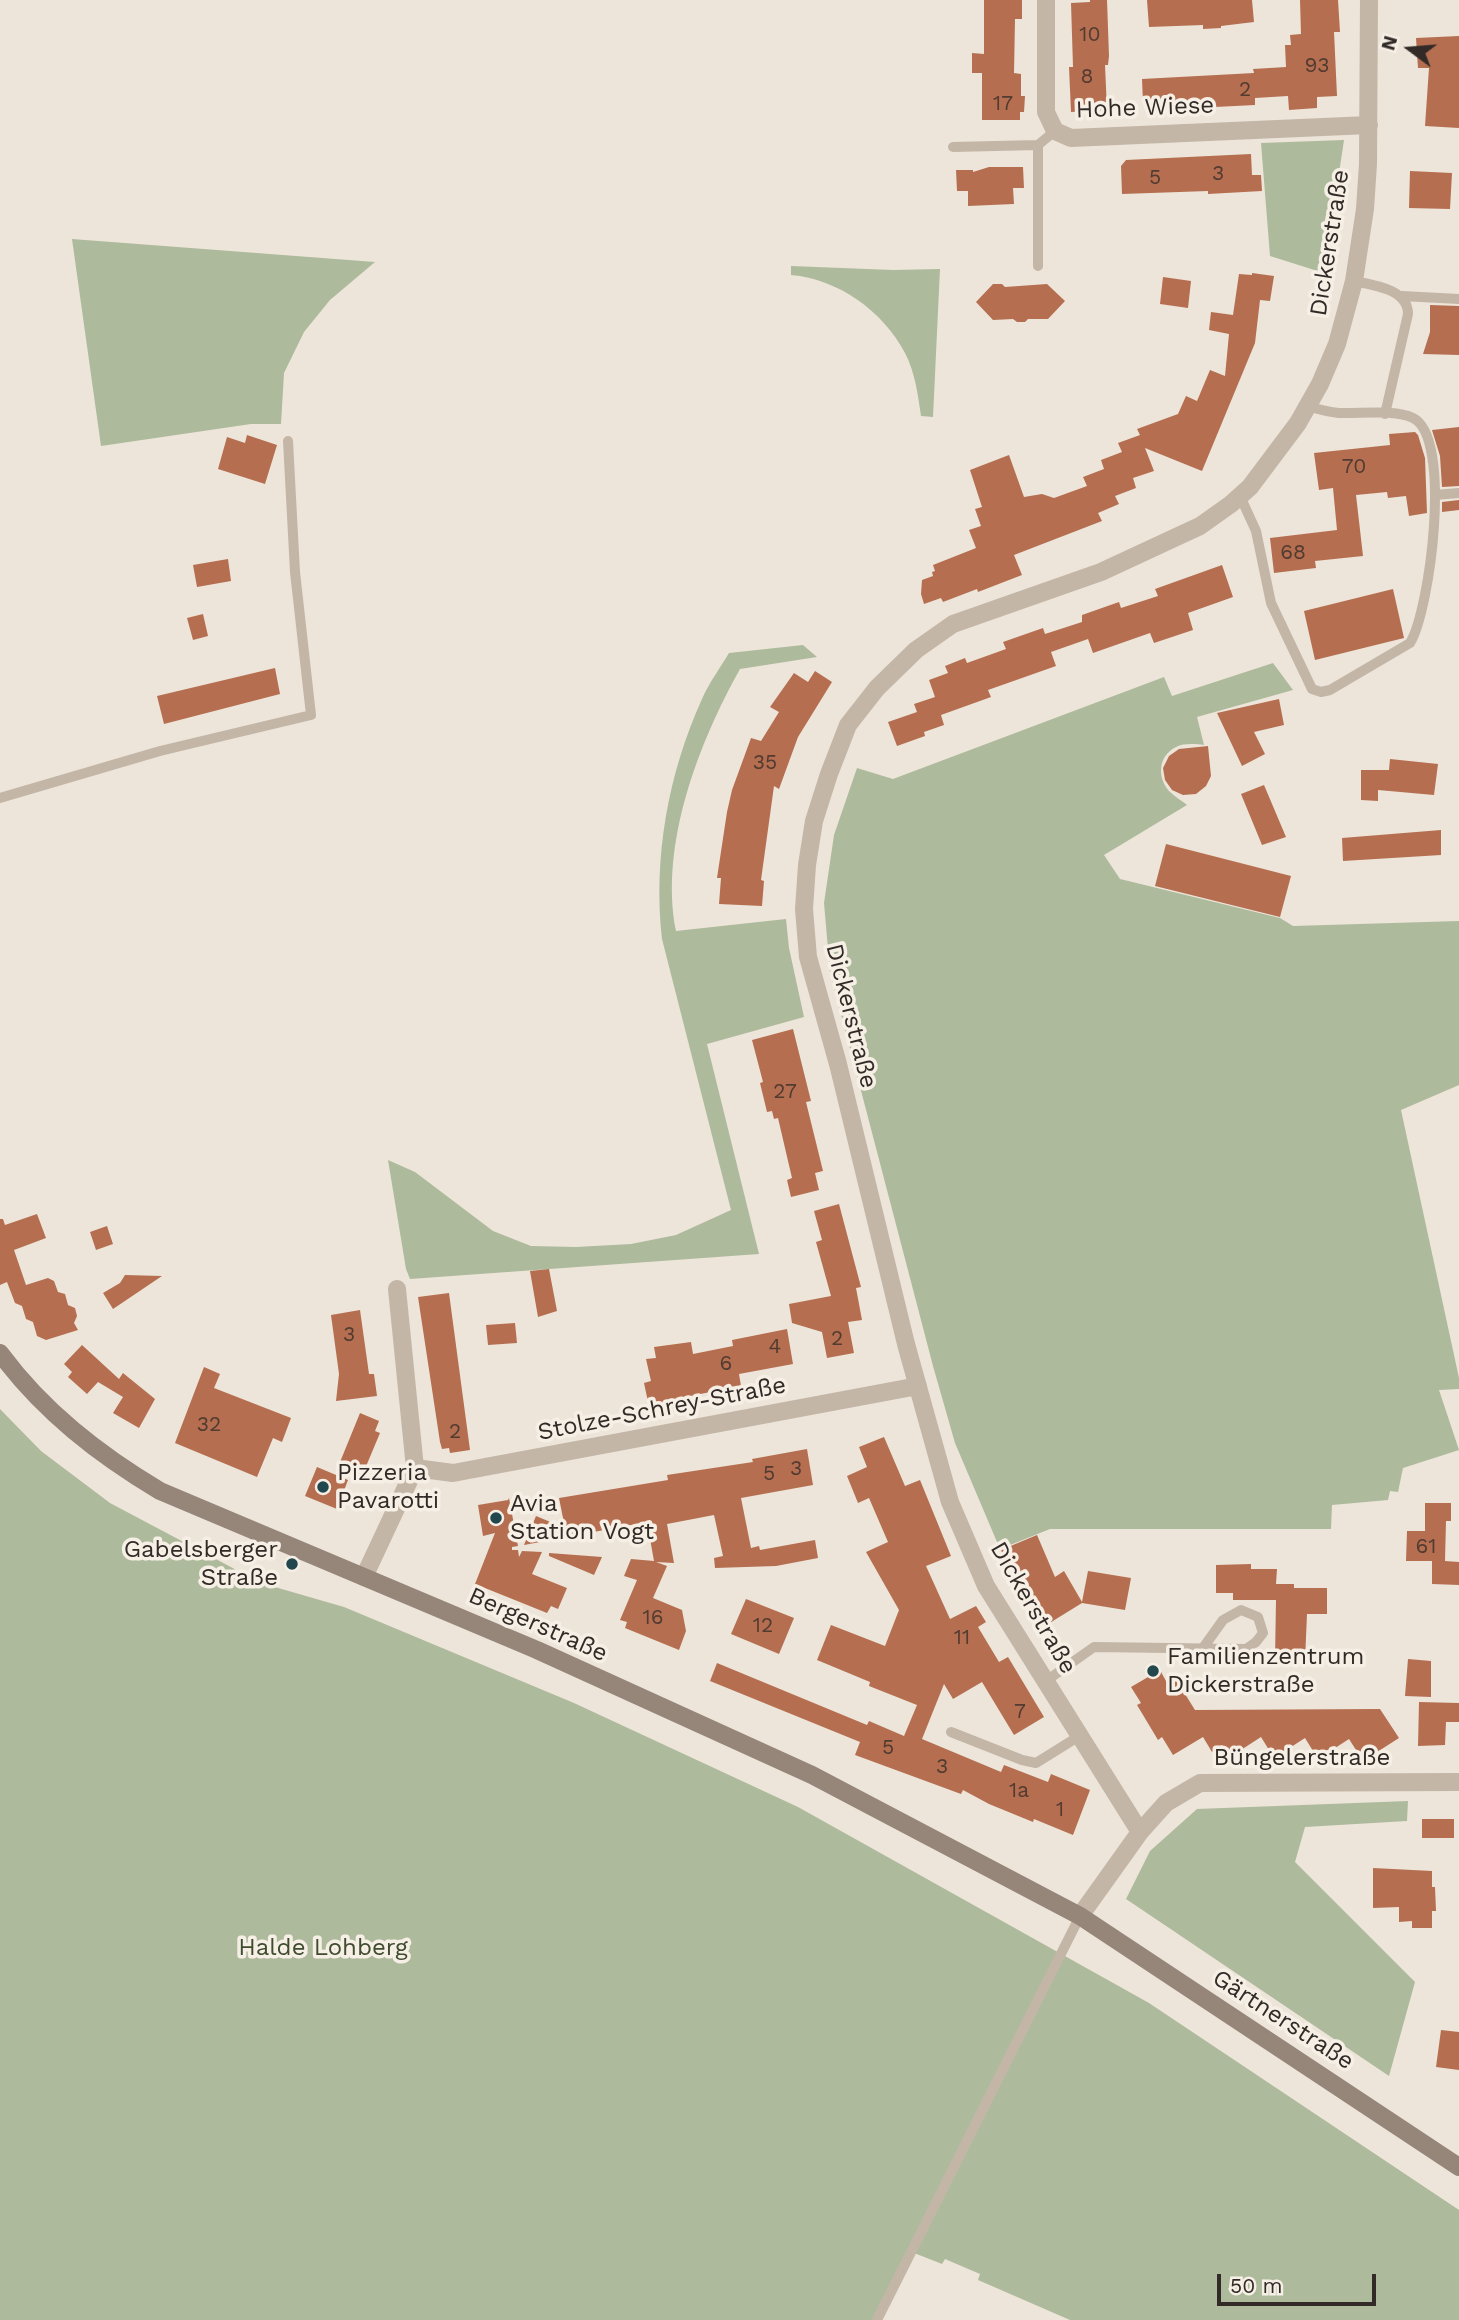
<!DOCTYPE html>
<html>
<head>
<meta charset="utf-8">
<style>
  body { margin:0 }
  #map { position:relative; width:1459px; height:2320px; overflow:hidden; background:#ede5d9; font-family:"Work Sans",sans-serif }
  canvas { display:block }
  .north { position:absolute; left:1375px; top:14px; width:70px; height:70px; -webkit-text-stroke:5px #f6efe5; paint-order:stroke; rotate:286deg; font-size:19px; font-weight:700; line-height:28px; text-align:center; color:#312a26 }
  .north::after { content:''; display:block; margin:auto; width:24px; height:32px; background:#312a26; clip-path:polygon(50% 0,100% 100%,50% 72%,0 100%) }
  .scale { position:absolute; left:1217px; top:2274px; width:159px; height:32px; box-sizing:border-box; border:4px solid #312a26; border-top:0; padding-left:9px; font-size:21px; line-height:24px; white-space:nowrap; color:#312a26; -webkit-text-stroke:5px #f6efe5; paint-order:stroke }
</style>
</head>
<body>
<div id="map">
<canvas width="1459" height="2320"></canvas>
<div class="north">N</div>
<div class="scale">50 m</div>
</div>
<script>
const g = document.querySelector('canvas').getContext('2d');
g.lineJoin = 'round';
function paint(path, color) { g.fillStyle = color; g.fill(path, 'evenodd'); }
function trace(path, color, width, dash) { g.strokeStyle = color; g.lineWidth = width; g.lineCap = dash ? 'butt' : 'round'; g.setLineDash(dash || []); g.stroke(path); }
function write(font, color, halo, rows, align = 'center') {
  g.font = font + ' "Work Sans",sans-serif'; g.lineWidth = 7; g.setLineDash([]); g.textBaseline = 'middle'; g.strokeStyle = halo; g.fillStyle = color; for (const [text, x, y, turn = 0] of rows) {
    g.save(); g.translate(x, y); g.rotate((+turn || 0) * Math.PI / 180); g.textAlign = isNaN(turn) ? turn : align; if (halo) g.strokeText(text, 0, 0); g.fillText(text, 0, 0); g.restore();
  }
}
paint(new Path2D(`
  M1344,140L1324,273L1270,256L1261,143Z
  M72,239L375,262L330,300L304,332L284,373L281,424H251L101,446Z
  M791,266L893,270L940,269L933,417L921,416C918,395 915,372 905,353C883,311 838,279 791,275Z
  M803,645L817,657L740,669C699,742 659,845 676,931L786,919L789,948L804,1017L707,1044L759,1254L410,1279L406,1269L388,1160L415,1172L493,1231L531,1246L576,1247L631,1244L676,1235L731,1210L662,939C653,858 668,774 702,699C709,683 720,668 729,653Z
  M1273,663L1293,690L1197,717L1204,745C1195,744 1184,743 1176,747C1158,756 1157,777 1169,791C1174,796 1182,801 1187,805L1104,855L1120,879L1280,918L1293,926L1459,921V1085L1401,1110L1459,1378V1389L1439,1390L1459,1450L1403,1468L1398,1492L1390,1491L1388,1500L1332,1505L1331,1529H1050L1000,1549L955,1443L933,1366L830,972L824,903L834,835L857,768L893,779L1164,677L1172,696Z
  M0,1409L41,1451L110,1503L261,1583L344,1607L574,1703L798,1807L1149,2003L1459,2210V2320H1070L978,2280L980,2274L945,2259L942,2264L909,2251L881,2320H0Z
  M1408,1801L1407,1821L1305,1827L1295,1862L1415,1982L1389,2076L1126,1899L1150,1851L1197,1809Z`), '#aeba9c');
paint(new Path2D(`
  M984,0H1022V19H1015L1014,73L1021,74V96H1025L1024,112H1020V120H982V73H972V53L984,54Z
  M1090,0H1107L1109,56L1108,65H1105L1107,110L1071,112L1069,67H1073L1071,3L1090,2Z
  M1147,0H1252L1254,22L1221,26V28L1203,29V25L1149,27Z
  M1300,0H1338L1340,32H1334L1337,96L1317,97V108L1289,110L1288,96L1255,98V105L1155,110L1154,103H1143L1142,79L1254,73L1253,69L1286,67L1285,45H1291L1290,35L1301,34Z
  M1459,36V128L1425,126L1429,68H1418L1416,38Z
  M1251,154L1252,175H1261L1262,191L1208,194V191L1122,194L1121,166L1126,160Z
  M989,167H1023L1024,188H1013L1014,204L968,206V191H957L956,170H973V172Z
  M1410,171L1452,173L1450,209L1409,208Z
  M1252,273L1274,276L1270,301L1260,300L1255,343L1202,471L1145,448L1154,471L1133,478L1136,488L1115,496L1119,504L1098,513L1102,521L1014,555L1022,575L978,592L977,589L943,602L941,598L924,604L921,594L922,580L933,576L932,572L935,571L933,565L976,548L969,530L981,526L975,509L982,507L970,470L1009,455L1024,497L1042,494L1054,498L1087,486L1083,477L1104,469L1101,460L1122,452L1118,443L1140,435L1137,429L1178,414L1186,396L1197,401L1210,370L1225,376L1229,334L1209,330L1211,312L1233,315L1239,274L1252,275Z
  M1163,277L1191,281L1188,308L1160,304Z
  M993,284H1002L1005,287L1047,284L1065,301L1048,319H1028L1025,322H1017L1013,319L993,320L976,302Z
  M1430,305L1459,306V355L1423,354L1430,332Z
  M1459,427V486L1442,487L1440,456L1432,430Z
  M1415,432L1418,435L1425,458L1427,513L1409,516L1406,496L1388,498L1387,492L1356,495L1363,556L1315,561L1316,568L1274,573L1270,538L1337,530L1333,488L1319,490L1314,453L1390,445L1389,434Z
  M247,435L277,445L265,484L218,469L227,437L245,443Z
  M1459,500V510L1442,512V502Z
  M228,559L231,581L197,587L193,565Z
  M1222,565L1233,597L1188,613L1193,630L1154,643L1150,633L1093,653L1088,639L1051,652L1056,666L988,690L991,697L941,715L944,725L924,732L925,736L897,746L888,722L917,712L914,704L935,697L929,680L948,673L945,666L965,658L967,663L1006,649L1003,642L1043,628L1045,634L1082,622V615L1119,602L1121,608L1158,596L1155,589Z
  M1393,589L1404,638L1315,660L1304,611Z
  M203,614L208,636L193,640L187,618Z
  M275,668L280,694L164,724L157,696Z
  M815,671L832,682L798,737L779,789L774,786L761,880L764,881L762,906L719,904L721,878H717L727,812L732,790L751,738L761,741L779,712L770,707L794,673L808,682Z
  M1279,699L1284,725L1254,732L1265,754L1242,766L1217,713Z
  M1208,746L1211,776L1206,786L1196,794L1183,795L1172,790L1165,780L1163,768L1169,756L1179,749Z
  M1390,759L1438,764L1434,795L1378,790V801L1361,800V770H1389Z
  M1264,785L1286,837L1262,845L1241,794Z
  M1441,830V855L1343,861L1342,838Z
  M1166,844L1291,876L1280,917L1155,886Z
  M793,1029L811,1101L806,1102L823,1171L815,1173L819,1190L791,1197L787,1180L792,1178L778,1118L774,1119L772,1111L767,1112L760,1083L763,1082L752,1040Z
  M839,1204L861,1287L856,1288L862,1320L848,1322L854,1353L827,1358L822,1332L792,1323L789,1304L831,1296L816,1242L822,1240L814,1211Z
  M37,1214L46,1238L14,1250L26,1285L48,1278L54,1281L58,1292L65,1294L68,1305L75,1308L77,1316L74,1323L78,1330L46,1340L37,1336L33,1322L26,1319L22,1306L15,1303L7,1282L0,1285V1219H3L5,1225Z
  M107,1226L113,1244L96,1250L90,1232Z
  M549,1269L557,1311L538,1317L530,1271Z
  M125,1275L162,1276L113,1309L103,1293L120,1283Z
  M449,1293L470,1450L450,1453L449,1448L442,1449L440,1442L418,1297Z
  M360,1310L369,1374H374L377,1396L336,1401L339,1374L331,1315Z
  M515,1323L517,1343L488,1345L486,1325Z
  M787,1329L793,1364L739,1374L741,1386L680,1398L682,1410L651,1416L644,1383L651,1381L646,1359L656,1358L654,1347L691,1342L693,1354L733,1346L732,1340Z
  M82,1345L119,1379L123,1373L155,1399L139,1428L113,1413L123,1397L98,1382L87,1394L68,1377L72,1372L64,1364Z
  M204,1367L220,1374L214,1388L291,1418L282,1442L273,1438L257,1477L175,1443Z
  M360,1413L379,1421L375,1431L380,1433L362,1476L338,1467Z
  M884,1437L905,1486L920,1480L951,1556L926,1566L950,1619L976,1606L986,1622L978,1627L999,1662L1008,1657L1044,1717L1014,1735L982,1682L953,1699L944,1684L922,1739L1001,1772L1004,1765L1048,1782L1051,1774L1090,1790L1073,1835L1034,1819L1033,1822L989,1804L963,1790L961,1794L855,1755L860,1742L710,1681L717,1663L867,1725L869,1721L904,1736L917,1705L869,1686L870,1682L817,1660L831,1625L885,1646L899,1610L866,1552L888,1542L869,1498L858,1503L847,1476L867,1467L859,1447Z
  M807,1449L813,1485L741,1498L751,1548L759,1546L760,1550L815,1540L818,1558L776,1566L715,1568L714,1558L723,1556L714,1515L667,1524L674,1563L656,1562L667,1566L653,1598L682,1610L686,1631L679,1650L625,1628L627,1622L620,1620L637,1580L624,1576L631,1559L654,1561L647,1522L524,1545L536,1516L565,1528L559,1498L668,1480L667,1475L753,1462L752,1459Z
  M317,1467L348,1480L337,1509L305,1496Z
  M509,1498L518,1546L512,1547V1550H518L519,1557L522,1551L542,1552L532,1574L567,1588L558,1609L551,1606L547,1613L475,1584L495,1533L483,1536L478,1505L508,1500Z
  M1425,1503H1451V1521H1446L1445,1561L1459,1562V1585L1432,1584V1561H1406L1407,1531H1425Z
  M1037,1535L1055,1577L1064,1571L1082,1602L1088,1571L1131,1578L1125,1610L1082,1603L1048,1624L1013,1565L1009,1567L1001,1550Z
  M549,1553L602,1557L594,1575L549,1556Z
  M1251,1564V1569H1277L1276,1584H1294V1588H1327V1614H1307L1305,1660H1275L1276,1600H1233V1593H1216V1565Z
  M746,1599L794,1618L779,1654L731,1634Z
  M1408,1659L1431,1661V1697L1405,1696Z
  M1160,1670L1167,1683L1175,1678L1195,1710L1380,1709L1399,1738L1363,1761L1349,1739L1318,1759L1305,1738L1274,1758L1261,1737L1230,1757L1222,1745L1212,1752L1203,1737L1173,1755L1162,1737L1158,1740L1137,1705L1141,1703L1131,1687Z
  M1419,1702L1459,1703V1722H1446L1445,1745L1418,1746Z
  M1422,1819H1454V1838H1422Z
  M1373,1868L1432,1871V1887H1435L1436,1911H1432V1928H1412V1921L1399,1922V1907L1373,1908Z
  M1441,2030L1459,2032V2070L1436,2067Z`), '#b56e50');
trace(new Path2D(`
  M953,147L1038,145
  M1038,266V145L1055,131
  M1354,281C1373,285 1408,289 1408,314L1385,414
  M1402,296L1459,299
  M1435,495L1459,493
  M1240,496L1256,531L1271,603L1312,689L1321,692L1330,690L1410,643C1430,611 1453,437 1413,418C1395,409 1359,414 1339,413C1328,412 1317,409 1307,406
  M0,798L160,751L311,715L295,572L288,441
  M1046,1681L1094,1647L1246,1649L1256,1642L1263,1633L1258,1617L1241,1610L1223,1620L1203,1648
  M951,1732L1022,1760L1036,1763L1081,1735
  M877,2320L1080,1916`), '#c3b6a7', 10);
trace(new Path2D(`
  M1046,0V112L1055,131L1071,138L1369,125
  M415,1468L453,1473L918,1386
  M364,1577L415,1468L397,1289
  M1140,1832L986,1586L950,1502L906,1344L838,1064L808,957L804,909L807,865L814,821L829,774L848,725L877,688L916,650L953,624L1101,572L1200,526L1231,504L1250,487L1298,423L1320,384L1337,344L1354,281L1365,209L1368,164L1369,0
  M1080,1916L1140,1832L1166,1803L1200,1783L1459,1782`), '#c3b6a7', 18);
trace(new Path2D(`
  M0,1353C43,1411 98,1454 160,1491L537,1650L812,1775L1080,1916L1459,2167`), '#968579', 18);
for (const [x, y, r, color] of [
  [323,1487,7,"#22474c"],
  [496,1518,7,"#22474c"],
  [292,1564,7,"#22474c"],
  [1153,1671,7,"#22474c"]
]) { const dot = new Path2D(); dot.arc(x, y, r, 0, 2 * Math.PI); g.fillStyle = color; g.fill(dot); trace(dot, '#f6efe5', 2.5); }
write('21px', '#523b30', null, [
  ["10",1090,35],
  ["93",1317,66],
  ["8",1087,77],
  ["2",1245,90],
  ["17",1003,104],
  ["3",1218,174],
  ["5",1155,178],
  ["70",1354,467],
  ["68",1293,553],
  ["35",765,763],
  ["27",785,1092],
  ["3",349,1335],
  ["2",837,1339],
  ["4",775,1347],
  ["6",726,1364],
  ["32",209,1425],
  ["2",455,1432],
  ["3",796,1469],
  ["5",769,1474],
  ["61",1426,1547],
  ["16",653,1618],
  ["12",763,1626],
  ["11",962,1638],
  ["7",1020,1712],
  ["5",888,1748],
  ["3",942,1767],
  ["1a",1019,1791],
  ["1",1060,1810]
]);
write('24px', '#312a26', '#f6efe5', [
  ["Hohe Wiese",1145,108,-2],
  ["Dickerstraße",1330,243,-81],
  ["Dickerstraße",851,1016,76],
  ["Stolze-Schrey-Straße",662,1409,-11],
  ["Dickerstraße",1033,1608,60],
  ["Bergerstraße",538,1625,24],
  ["Büngelerstraße",1302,1758],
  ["Gärtnerstraße",1283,2020,33]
]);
write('24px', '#312a26', '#f6efe5', [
  ["Pizzeria",337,1473],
  ["Pavarotti",337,1501],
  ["Avia",510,1504],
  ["Station Vogt",510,1532],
  ["Gabelsberger",278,1550,"right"],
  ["Straße",278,1578,"right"],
  ["Familienzentrum",1167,1657],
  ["Dickerstraße",1167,1685]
], 'left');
write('24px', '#3f4c2e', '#f6efe5', [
  ["Halde Lohberg",323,1948]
]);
</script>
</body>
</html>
